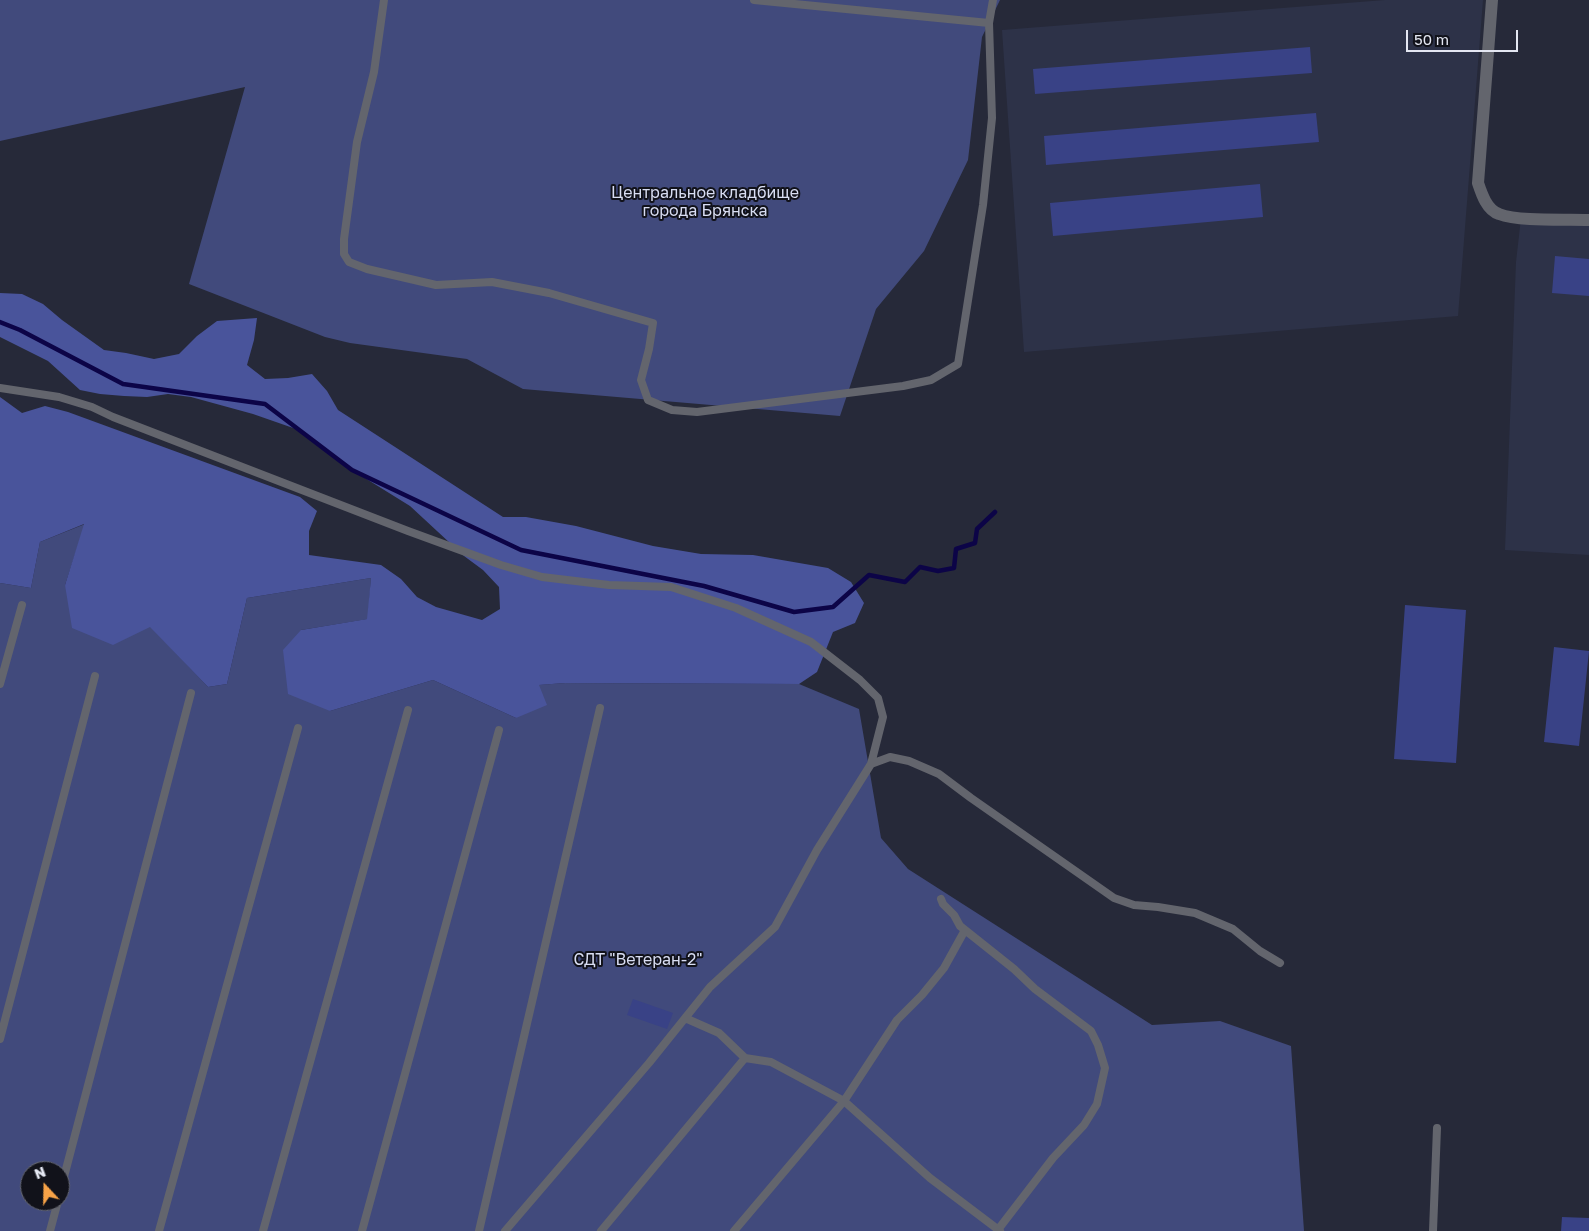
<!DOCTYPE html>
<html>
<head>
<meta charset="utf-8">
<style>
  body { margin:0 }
  #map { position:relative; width:1589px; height:1231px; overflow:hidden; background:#262939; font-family:"Golos Text",sans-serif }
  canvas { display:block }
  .north { position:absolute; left:20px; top:1161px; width:50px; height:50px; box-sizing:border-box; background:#11121a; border:1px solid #656770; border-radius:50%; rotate:339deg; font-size:14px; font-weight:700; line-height:20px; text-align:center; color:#e4e7f2 }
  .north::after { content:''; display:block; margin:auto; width:18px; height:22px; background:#f6a247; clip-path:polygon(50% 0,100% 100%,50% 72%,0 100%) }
  .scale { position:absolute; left:1406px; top:30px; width:112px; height:22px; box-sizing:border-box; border:2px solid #e4e7f2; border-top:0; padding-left:6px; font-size:15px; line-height:18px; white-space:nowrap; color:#e4e7f2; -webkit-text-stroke:4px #11121a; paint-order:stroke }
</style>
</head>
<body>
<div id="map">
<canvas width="1589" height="1231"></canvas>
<div class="north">N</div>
<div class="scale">50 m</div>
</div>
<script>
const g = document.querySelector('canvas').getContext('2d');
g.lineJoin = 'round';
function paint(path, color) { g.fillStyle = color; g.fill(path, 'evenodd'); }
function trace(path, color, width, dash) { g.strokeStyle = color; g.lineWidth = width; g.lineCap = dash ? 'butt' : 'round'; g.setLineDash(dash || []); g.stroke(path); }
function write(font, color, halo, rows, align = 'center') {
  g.font = font + ' "Golos Text",sans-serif'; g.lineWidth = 4; g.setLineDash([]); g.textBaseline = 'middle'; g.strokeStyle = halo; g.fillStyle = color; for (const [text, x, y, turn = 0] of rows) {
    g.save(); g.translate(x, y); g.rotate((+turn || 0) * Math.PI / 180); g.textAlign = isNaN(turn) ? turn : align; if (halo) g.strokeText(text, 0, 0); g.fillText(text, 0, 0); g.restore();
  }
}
paint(new Path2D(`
  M1385,0H1483L1458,316L1024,352L1002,30Z
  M1521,218L1589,220V555L1505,550L1516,262Z`), '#2d3248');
paint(new Path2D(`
  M0,0H1000L982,37L968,160L924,251L876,309L840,416L523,389L467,359L350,343L325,337L189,284L245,87L0,141Z
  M85,524L65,585L113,644L150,626L208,687L227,684L247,598L371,578L368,619L301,630L330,711L433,680L516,718L538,685L565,683L799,684L859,709L881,838L908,869L1152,1025L1220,1021L1291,1046L1304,1231H0V583L31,588L40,542ZM30,1171H60V1201H30Z`), '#414a7c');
paint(new Path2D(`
  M0,293L22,294L43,304L62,320L104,350L126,353L154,359L179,354L197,336L217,321L257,318L254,340L247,365L265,379L288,378L312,374L327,391L338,410L503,517H526L576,526L653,546L701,554L753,555L828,568L851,582L864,603L855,623L833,632L817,672L799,684L565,683L539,685L547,705L516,718L433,680L330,711L288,694L283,650L301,630L367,619L371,578L247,598L227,684L208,687L150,627L113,645L72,628L65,585L84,524L40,542L31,588L0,583V397L22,413L45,406L68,412L300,497L317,511L309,531V555L381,565L401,579L417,597L436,607L482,620L500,609L499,587L483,570L464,556L410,506L352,470L296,429L253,414L191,397L168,394L147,397L124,396L100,394L80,390L48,361L0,337Z`), '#49549b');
trace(new Path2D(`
  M0,322L20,330L123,384L265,404L352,470L521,550L704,586L794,612L833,607L869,575L905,582L920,567L938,571L954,568L956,549L975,543L977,529L995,512`), '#0c0447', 4.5);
paint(new Path2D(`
  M1310,47L1312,73L1035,94L1033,69Z
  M1316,113L1319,142L1046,165L1044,136Z
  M1260,184L1263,217L1053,236L1050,203Z
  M1555,256L1589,259V296L1552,293Z
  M1405,605L1466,610L1456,763L1394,759Z
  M1554,647L1589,651L1579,746L1544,742Z
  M633,999L673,1013L667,1029L627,1015Z
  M1562,1217L1589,1218V1231H1561Z`), '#394286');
trace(new Path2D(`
  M384,0L374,72L357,142L344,239V254L349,262L367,269L436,285L492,282L549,293L653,323L649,349L641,380L648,400L672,410L697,412L903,386L931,380L958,364L983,205L992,118L989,23
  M754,0L989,23L993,0
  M0,388L59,397L92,407L113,417L408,531L501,565L542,577L609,585L671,587L736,608L811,642L860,680L878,698L883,717L871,764L817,850L775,927L710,987L649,1063L505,1231
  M0,684L22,605
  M871,764L890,757L909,761L939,774L971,798L1114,898L1134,905L1158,907L1195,913L1233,929L1260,951L1280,963
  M941,899L943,904L954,915L960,926L1014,969L1035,989L1091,1031L1098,1045L1105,1068L1097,1104L1084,1125L1053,1158L997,1231
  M685,1018L719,1033L745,1058L771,1062L844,1101L930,1178L1000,1231
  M0,1039L95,676
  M60,1192L191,693
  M50,1231L58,1201
  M159,1231L298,728
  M263,1231L408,710
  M362,1231L499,730
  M479,1231L600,708
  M601,1231L745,1058
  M734,1231L844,1101L897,1020L922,995L944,968L965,930
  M1433,1231L1437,1128`), '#63656d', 8);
trace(new Path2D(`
  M1492,0L1478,183C1482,195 1487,210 1499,214C1520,222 1566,219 1589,220`), '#63656d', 12);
write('16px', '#d9def3', '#11121a', [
  ["Центральное кладбище",705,193],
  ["города Брянска",705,211],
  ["СДТ \"Ветеран-2\"",638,960]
]);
</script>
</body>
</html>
